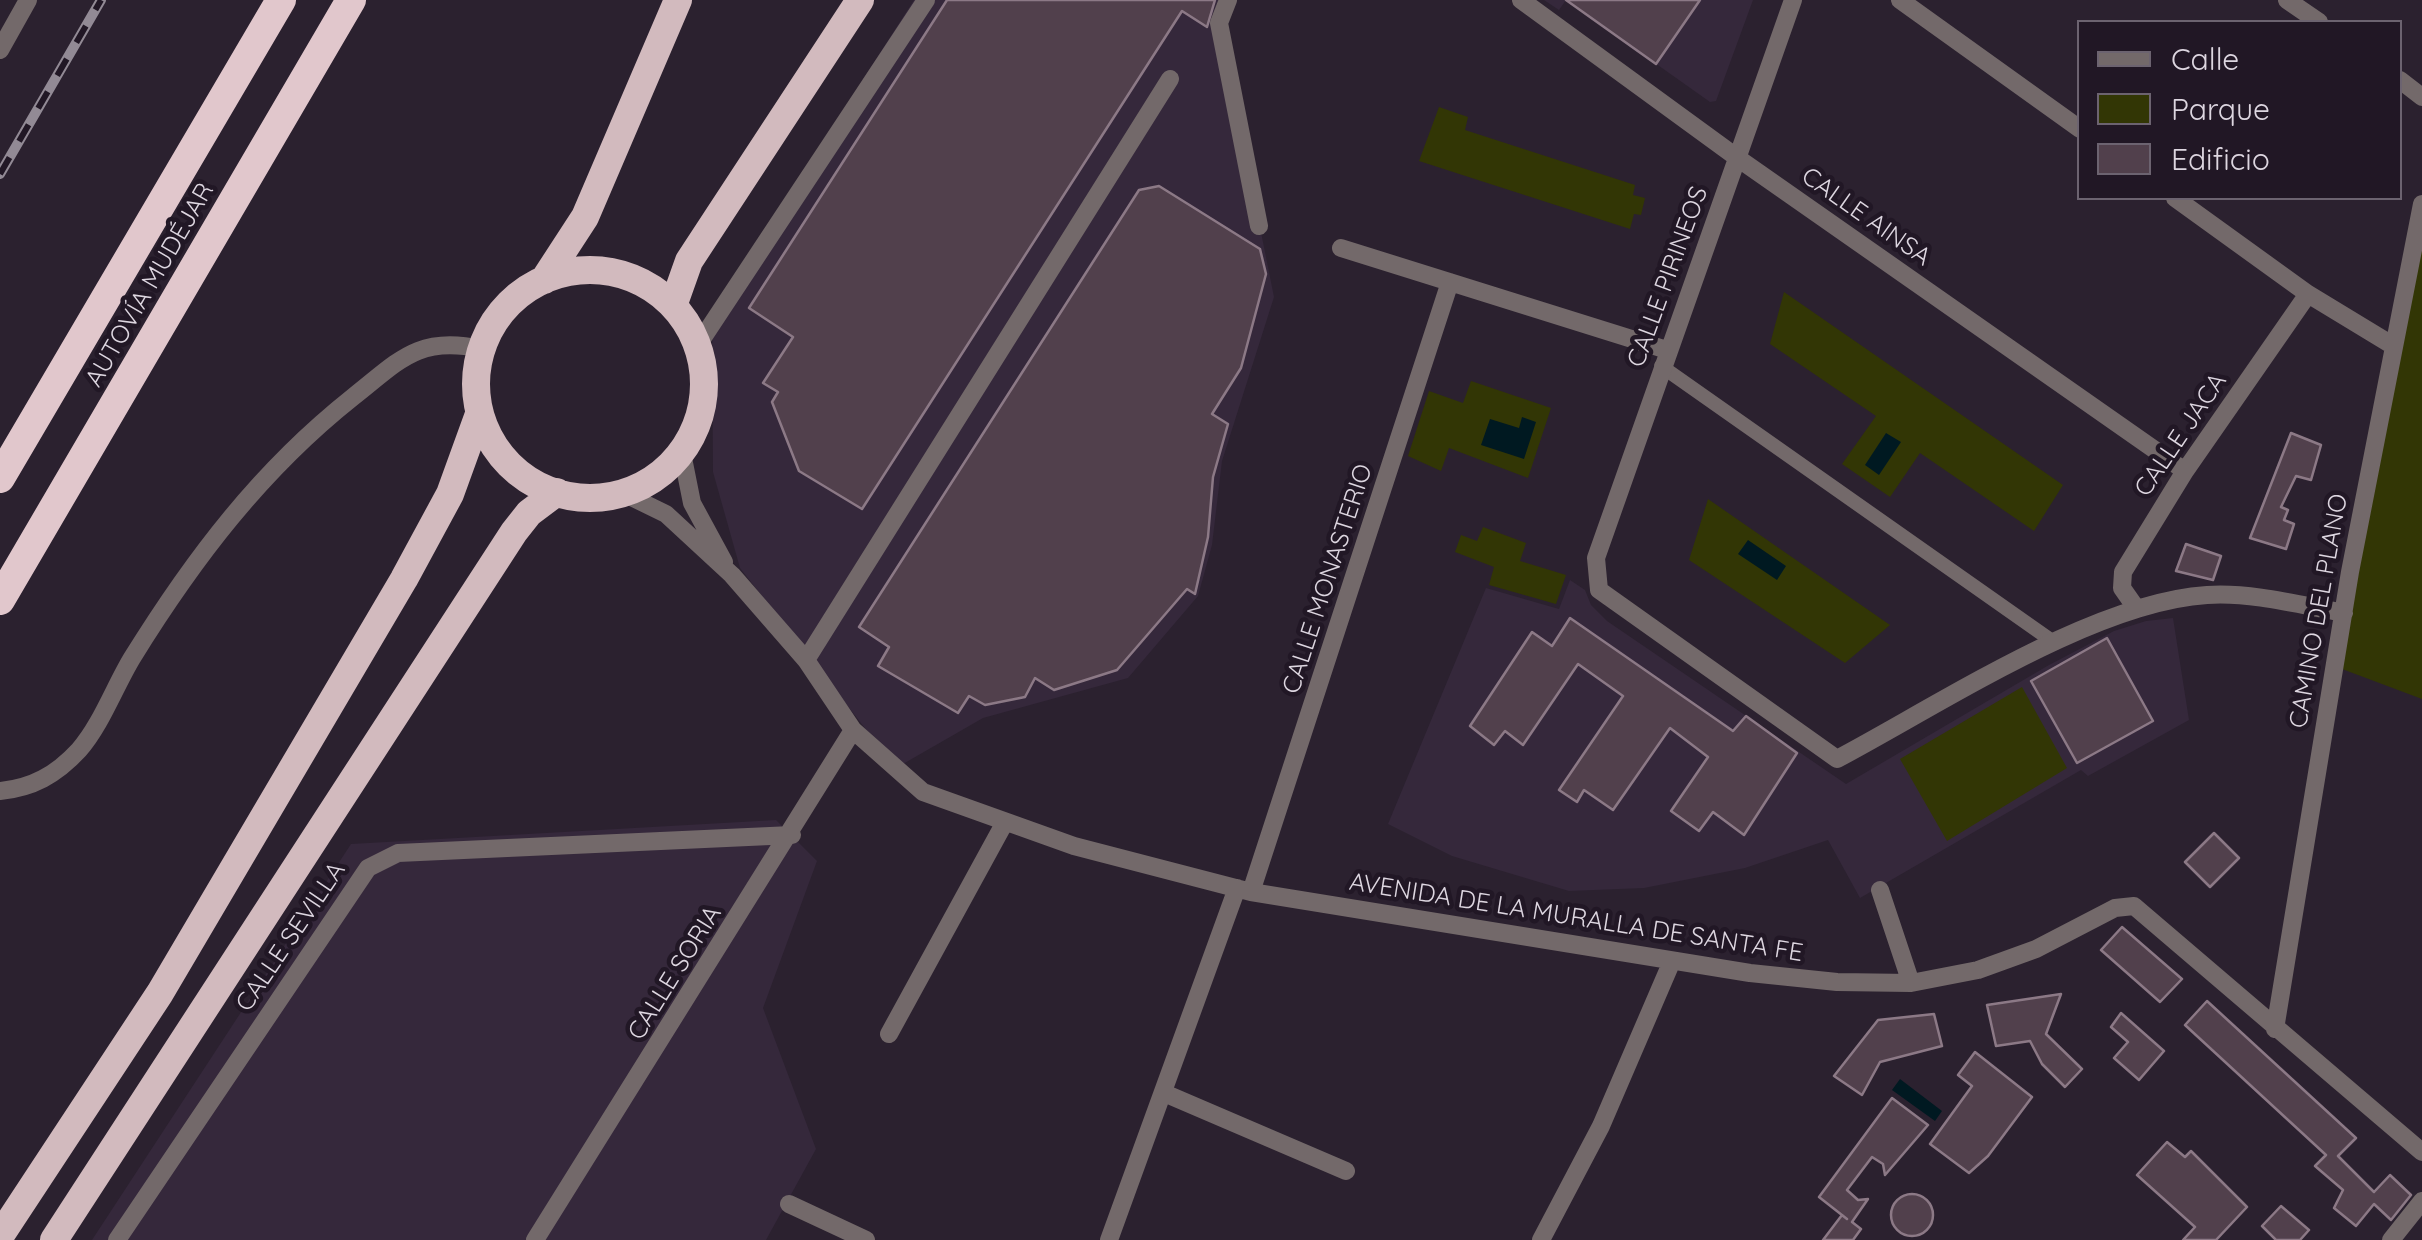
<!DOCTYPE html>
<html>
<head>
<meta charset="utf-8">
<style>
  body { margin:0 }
  #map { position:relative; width:2422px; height:1240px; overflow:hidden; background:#2b212f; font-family:Quicksand,sans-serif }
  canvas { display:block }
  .legend { position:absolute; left:2077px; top:20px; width:325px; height:180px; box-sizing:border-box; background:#211725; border:2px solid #6c6370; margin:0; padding:12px 18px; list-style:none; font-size:30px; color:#ddd6e0 }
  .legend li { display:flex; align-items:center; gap:20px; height:50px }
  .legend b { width:50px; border:2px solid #6c6370 }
</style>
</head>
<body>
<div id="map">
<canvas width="2422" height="1240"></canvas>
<ul class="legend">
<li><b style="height:12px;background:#73696a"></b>Calle</li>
<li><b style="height:28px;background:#323605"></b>Parque</li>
<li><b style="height:28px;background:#51404c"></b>Edificio</li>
</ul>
</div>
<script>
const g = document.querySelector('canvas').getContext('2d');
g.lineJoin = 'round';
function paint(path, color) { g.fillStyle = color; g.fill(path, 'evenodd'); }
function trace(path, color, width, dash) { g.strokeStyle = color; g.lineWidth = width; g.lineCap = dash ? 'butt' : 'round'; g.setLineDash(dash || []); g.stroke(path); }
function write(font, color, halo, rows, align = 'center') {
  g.font = font + ' Quicksand,sans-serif'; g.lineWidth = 9; g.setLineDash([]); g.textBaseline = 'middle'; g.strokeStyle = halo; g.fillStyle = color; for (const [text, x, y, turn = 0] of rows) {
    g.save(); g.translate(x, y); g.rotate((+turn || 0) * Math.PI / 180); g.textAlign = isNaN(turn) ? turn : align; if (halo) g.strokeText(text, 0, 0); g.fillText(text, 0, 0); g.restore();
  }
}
paint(new Path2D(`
  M914,0H1231L1220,28L1274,297L1222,461L1212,545L1198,596L1128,678L983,718L896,768L740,568L713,472L712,314Z
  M1544,0H1753L1716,101L1710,102L1566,0L1559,10Z
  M1570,580L1585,590L1591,605L1607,621L1846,784L2049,665L2114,631L2146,621L2173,618L2189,720L2088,776L2081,770L1860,898L1828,840L1745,868L1644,888L1569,891L1452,856L1388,824L1486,588L1559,609Z
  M776,820L817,861L763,1008L816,1149L766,1240H92L351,844Z`), '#35283b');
paint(new Path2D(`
  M1439,107L1468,117L1465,130L1635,185L1633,195L1645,198L1641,215L1634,214L1630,229L1419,161Z
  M2422,204V699L2334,666Z
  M1784,292L2063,485L2034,531L1920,453L1890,497L1842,464L1876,416L1770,344Z
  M1471,381L1551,408L1528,478L1449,448L1441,471L1408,456L1429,391L1463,403Z
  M1708,499L1890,625L1845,663L1689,560Z
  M1483,527L1526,543L1520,561L1566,575L1556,604L1489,585L1494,567L1455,552L1461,535L1477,541Z
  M2022,687L2067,768L1947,841L1900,759Z`), '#323605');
paint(new Path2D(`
  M1522,417L1536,422L1524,459L1481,445L1490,419L1519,428Z
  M1886,433L1901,442L1879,475L1865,465Z
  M1748,540L1786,566L1777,580L1738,554Z
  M1900,1079L1942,1111L1935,1121L1892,1090Z`), '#001921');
const building = new Path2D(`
  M947,0H1215L1207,27L1182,11L862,509L799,471L772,402L778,392L763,383L793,337L749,308Z
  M1566,0H1700L1656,64Z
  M1159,186L1260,249L1266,274L1241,368L1212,414L1228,424L1213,477L1208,537L1195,594L1187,589L1117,670L1054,690L1035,678L1025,697L985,705L969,696L958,713L878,666L889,647L859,627L1139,190Z
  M2291,433L2321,445L2311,480L2296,476L2281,507L2288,510L2284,520L2294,524L2286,549L2250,538Z
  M2186,544L2221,556L2213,580L2176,571Z
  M1570,618L1733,731L1746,716L1797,753L1744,835L1713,812L1699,831L1671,811L1708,757L1670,728L1613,810L1584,790L1577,802L1559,790L1623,696L1578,664L1523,745L1505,731L1494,745L1470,726L1532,632L1552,646Z
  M2107,638L2153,721L2077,763L2031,681Z
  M2214,833L2239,858L2210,887L2185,862Z
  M2122,927L2182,979L2160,1002L2101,950Z
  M2061,994L2046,1034L2082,1069L2065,1087L2042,1064L2030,1041L1996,1046L1987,1005Z
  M2207,1001L2356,1138L2338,1156L2374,1192L2390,1175L2411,1195L2391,1220L2374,1204L2356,1226L2334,1208L2343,1190L2315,1166L2326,1155L2185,1025Z
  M2121,1013L2164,1051L2139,1080L2114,1058L2128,1042L2111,1027Z
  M1934,1014L1942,1046L1880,1062L1862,1095L1834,1076L1878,1020Z
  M1975,1052L2032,1097L1988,1156L1969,1173L1930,1144L1972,1086L1958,1075Z
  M1892,1098L1928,1125L1885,1175L1883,1164L1872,1157L1847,1190L1858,1200L1868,1199L1852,1222L1861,1229L1853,1240H1823L1842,1215L1847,1219L1819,1197Z
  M2167,1142L2185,1157L2191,1151L2247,1207L2216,1240H2183L2195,1227L2137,1175Z
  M1891 1215a21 21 0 1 1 42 0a21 21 0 1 1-42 0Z
  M2281,1206L2309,1230L2300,1240H2276L2262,1226Z`);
paint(building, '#51404c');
trace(building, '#8c7986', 2.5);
trace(new Path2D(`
  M1661,366L2055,643`), '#73696a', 14);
trace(new Path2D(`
  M1228,0L1219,23L1259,226
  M1521,0L1739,159L2185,471
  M1793,0L1596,558L1599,590L1837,759C1939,705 2094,602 2207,595C2252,592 2300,605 2344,613
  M1900,0L2080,129
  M2287,0L2319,22
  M0,50L28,0
  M2400,80L2422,97
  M2175,198L2308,294L2392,345
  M1341,248L1667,350
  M698,345L926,0
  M682,453L692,503L724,562
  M625,494L666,514L732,575L806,660L853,730L923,792L1074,846L1251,892L1750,973L1837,982L1911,983L1978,970L2036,949L2115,908L2134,906L2422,1152
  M2136,608L2122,588L2123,572L2185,471L2308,294
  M806,660L1170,79
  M0,791C32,788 56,775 79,750C101,725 115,686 132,658C194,558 261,470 353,397C399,361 418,335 481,349
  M1880,890L1911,983
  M1251,892L1450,282
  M2275,1029L2350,572L2422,204
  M889,1034L1005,822
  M1164,1093L1346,1171
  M789,1204L866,1240
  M117,1240L368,868L398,853L792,835
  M535,1240L853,730
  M1109,1240L1237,888
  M1541,1240L1601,1126L1672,961
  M2391,1240L2422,1201`), '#73696a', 18);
trace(new Path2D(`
  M476 384a114 114 0 1 1 228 0a114 114 0 1 1-228 0Z
  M544,280L585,217L678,0
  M673,306L689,261L860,0
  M0,1236L160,993L404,579L450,494L479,414
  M54,1240L514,532L529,513L557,492`), '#d2babe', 28);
trace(new Path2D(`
  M0,478L281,0
  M0,600L351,0`), '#e1c7cc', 30);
const rail = new Path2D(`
  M0,174L101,0`);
trace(rail, '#928a95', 10);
trace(rail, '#211725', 6, [19]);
write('25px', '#ddd6e0', '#211725', [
  ["CALLE AINSA",1866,217,35],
  ["CALLE PIRINEOS",1668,277,-70],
  ["AUTOVÍA MUDÉJAR",150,285,-60],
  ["CALLE JACA",2181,435,-56],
  ["CALLE MONASTERIO",1328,579,-72],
  ["CAMINO DEL PLANO",2319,611,-80],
  ["AVENIDA DE LA MURALLA DE SANTA FE",1576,918,9],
  ["CALLE SEVILLA",291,937,-56],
  ["CALLE SORIA",675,973,-58]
]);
</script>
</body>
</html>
